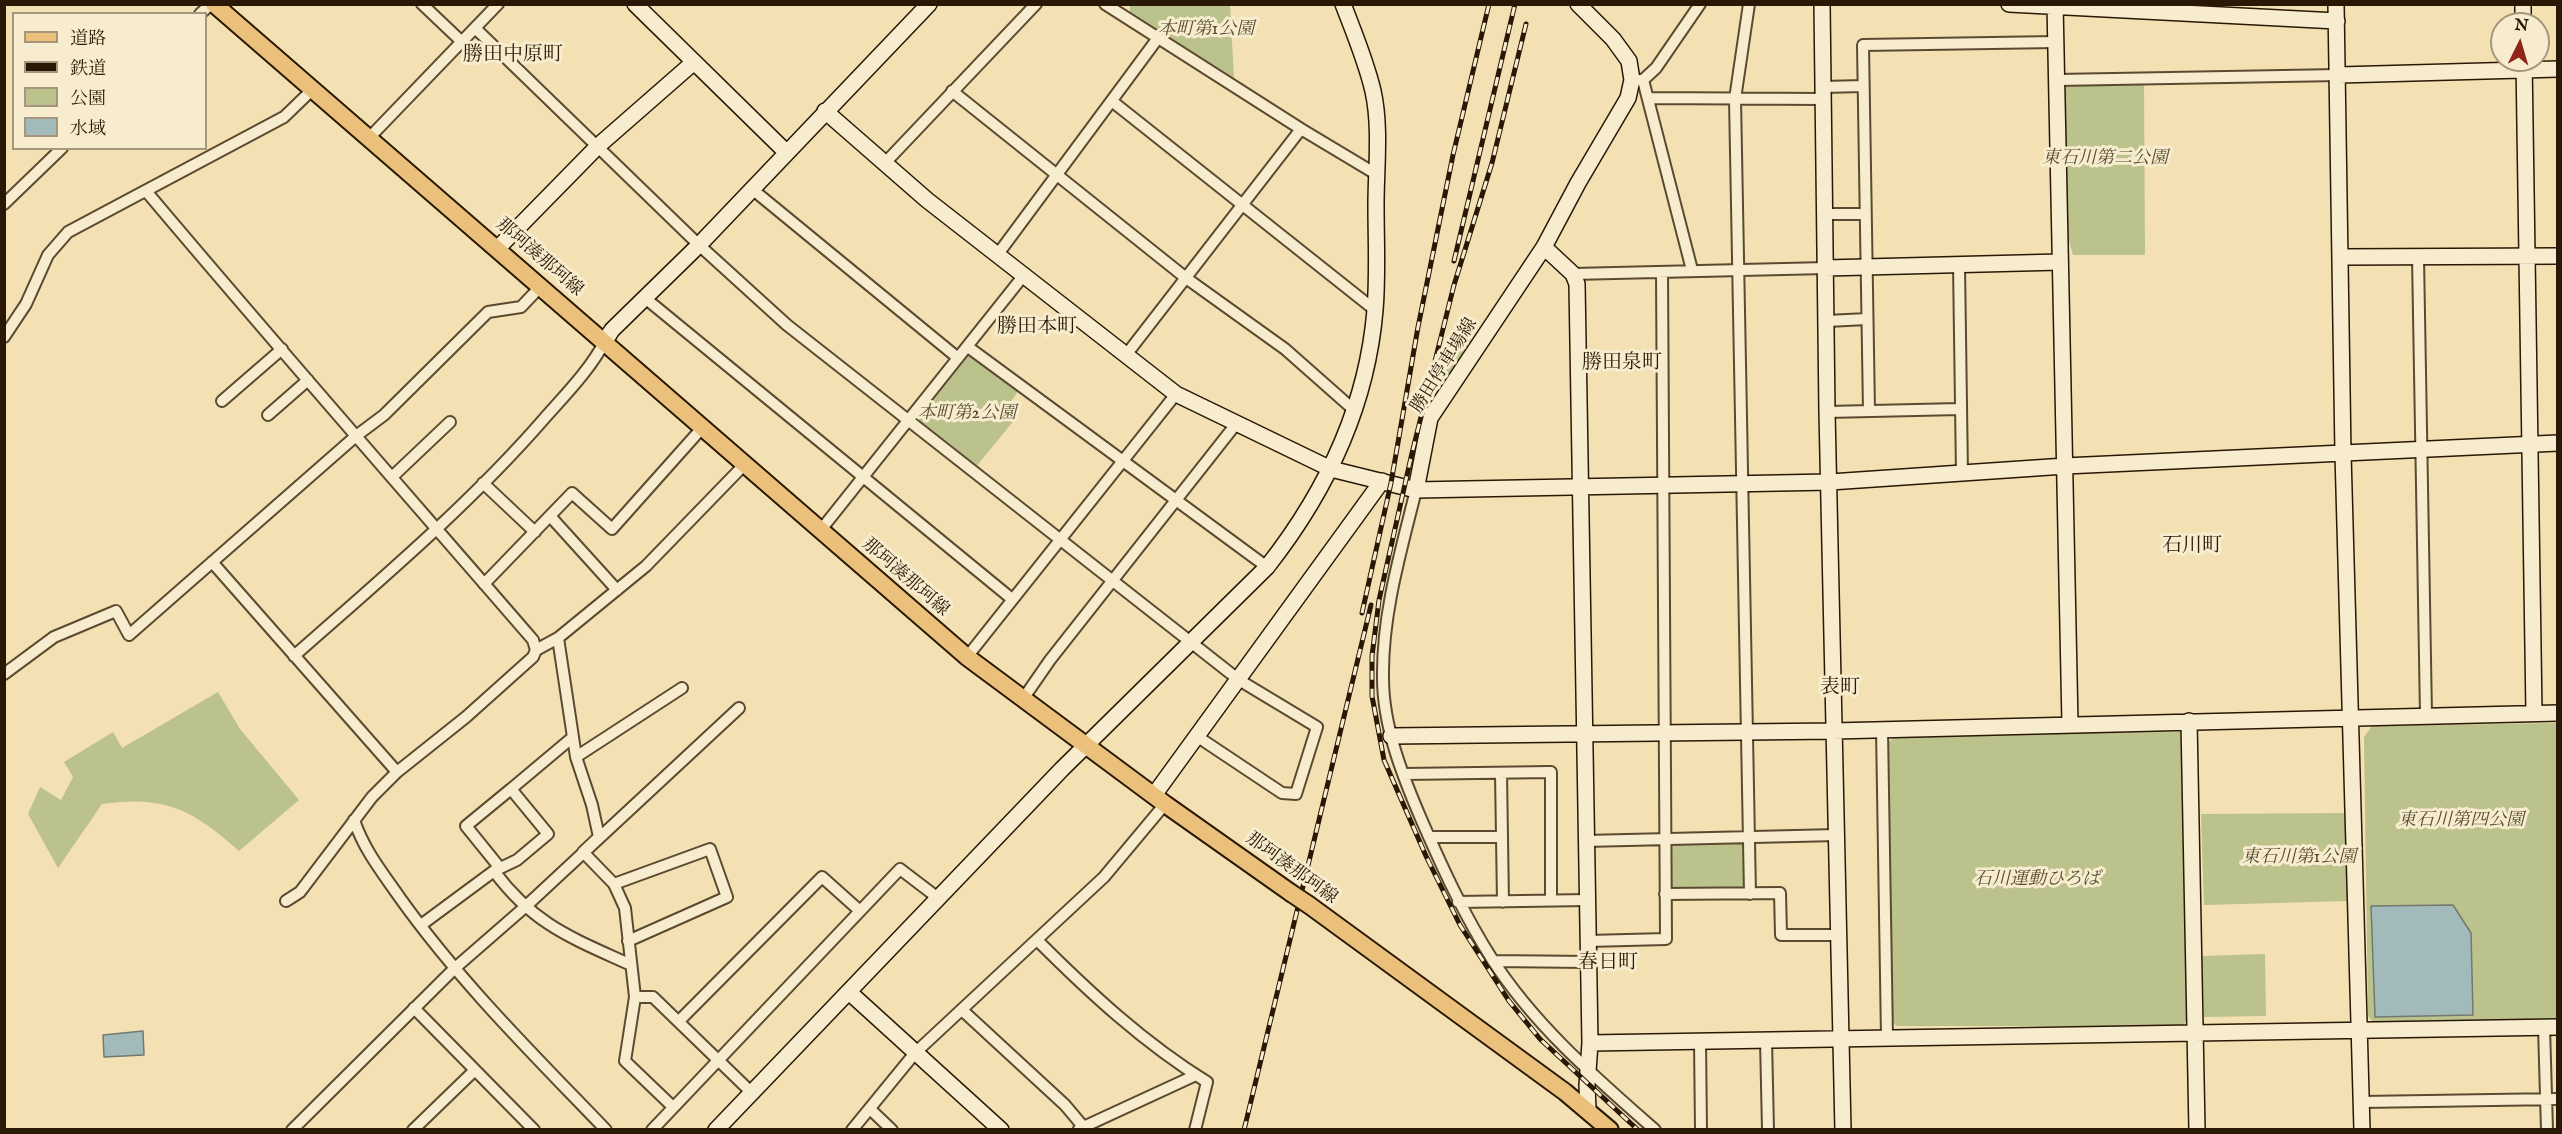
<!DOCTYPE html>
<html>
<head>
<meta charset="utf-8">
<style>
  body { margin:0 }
  #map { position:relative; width:2562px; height:1134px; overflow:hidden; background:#f3e1b3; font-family:"IM FELL English","Noto Serif JP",serif }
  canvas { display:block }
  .frame { position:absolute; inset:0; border:6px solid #291805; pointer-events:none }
  .legend { position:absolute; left:12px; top:12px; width:195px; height:138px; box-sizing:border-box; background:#f7ecce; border:2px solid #a5977e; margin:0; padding:8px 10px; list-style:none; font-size:18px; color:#291805 }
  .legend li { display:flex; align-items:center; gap:12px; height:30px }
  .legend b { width:30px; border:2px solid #a5977e }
  .north { position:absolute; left:2490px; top:12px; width:60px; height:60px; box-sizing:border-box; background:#f7ecce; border:2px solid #a5977e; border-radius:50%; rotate:5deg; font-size:16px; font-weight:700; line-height:24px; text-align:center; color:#291805 }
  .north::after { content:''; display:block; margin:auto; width:21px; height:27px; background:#8f2418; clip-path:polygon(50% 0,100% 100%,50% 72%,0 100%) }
</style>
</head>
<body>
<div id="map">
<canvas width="2562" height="1134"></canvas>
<div class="frame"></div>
<ul class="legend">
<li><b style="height:8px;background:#eac07a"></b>道路</li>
<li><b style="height:8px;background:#291805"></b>鉄道</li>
<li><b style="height:16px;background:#bbc28c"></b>公園</li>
<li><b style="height:16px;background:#a2bab9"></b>水域</li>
</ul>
<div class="north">N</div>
</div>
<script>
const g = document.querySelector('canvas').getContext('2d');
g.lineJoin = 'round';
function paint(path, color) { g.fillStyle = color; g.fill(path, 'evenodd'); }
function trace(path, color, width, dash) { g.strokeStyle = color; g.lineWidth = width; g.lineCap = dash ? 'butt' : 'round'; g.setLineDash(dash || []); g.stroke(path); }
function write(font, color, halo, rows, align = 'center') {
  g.font = font + ' "IM FELL English","Noto Serif JP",serif'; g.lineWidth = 6; g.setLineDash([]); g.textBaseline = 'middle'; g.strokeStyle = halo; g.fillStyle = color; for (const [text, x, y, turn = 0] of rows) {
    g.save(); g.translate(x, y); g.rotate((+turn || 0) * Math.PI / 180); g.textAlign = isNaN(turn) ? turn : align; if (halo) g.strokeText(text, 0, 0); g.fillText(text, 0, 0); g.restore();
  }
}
paint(new Path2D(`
  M1130,5H1230L1234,78L1130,12Z
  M2065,82H2144L2145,255H2073L2066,231L2063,86Z
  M1451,330L1475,343L1442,395L1434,391Z
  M975,355L1019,390L1005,410L1016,418L975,468L918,421V417L966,356Z
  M218,692L240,729L299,800L239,851C193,810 165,795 102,804L58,868L28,814L40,787L61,800L73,777L64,762L113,732L122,748Z
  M2557,723V1019L2374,1023L2368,1016L2364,737L2372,726Z
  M2183,732L2189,1017L2183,1026H1896L1892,1021L1887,744L1897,734Z
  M2345,813L2348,901L2204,905L2201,814Z
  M1748,836L1750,894H1665V837Z
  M2265,954L2266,1016L2204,1017L2202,956Z`), '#bbc28c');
const water = new Path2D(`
  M2453,905L2471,933L2473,1015L2375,1017L2371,906Z
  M143,1031L144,1055L104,1057L103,1035Z`);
paint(water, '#a2bab9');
trace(water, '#727971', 1.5);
const street = new Path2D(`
  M422,4L462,42
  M1105,4L1301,129L1376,174
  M1749,4L1735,99L1750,894
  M200,14L211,4
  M475,28L699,245L787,325L1239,680L1317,727L1296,794L1282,793L1198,737
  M1639,80H1643L1656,68L1700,4
  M1643,80L1692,270
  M2057,80L2339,75
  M1823,87L1863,86
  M952,91L1186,278L1285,349L1354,410
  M1650,98L1823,99
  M1113,102L1375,310
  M370,137L498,4
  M884,164L1036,4
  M752,189L958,358
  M146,191C273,342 404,491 533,640L536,650L533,657L466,717L397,772L372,797L300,892L286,901
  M4,204L62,148
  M1824,214H1865
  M998,254L1158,38
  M2418,257L2426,715
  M1959,265L1962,474
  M1573,274L1826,268
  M645,298L1012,599
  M1827,321L1867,319
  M4,337L26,304L48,255L68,232L284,117L313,89
  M968,347L1267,567
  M1126,355L1301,129
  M222,401L282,349
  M1869,411L1863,45L2056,42
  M1827,412L1960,409
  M268,415L308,380
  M392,477L450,422
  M483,483L535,532
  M1416,490C1401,551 1382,614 1383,678C1383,727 1403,777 1422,821C1443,869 1464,915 1492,959C1535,1026 1596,1078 1655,1130
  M550,516L617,590
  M820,531L1024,275
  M212,562L397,772
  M484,584L572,493L612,529L702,428
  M558,638L576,757L592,805L599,837L583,852L614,884L625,908L635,997L625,1061L673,1107
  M536,650L558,638L646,566L744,465
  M294,656C380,580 468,506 543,420C565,395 590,370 605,341
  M967,657L1176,394
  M4,674L54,637L116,611L129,635L356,436L384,415L488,312L521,307L541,286
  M1023,699L1050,660L1236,424
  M1882,729L1887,1037
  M576,757L682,688
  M1501,773L1503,902
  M1404,774L1551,772V900
  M511,789L573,737
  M354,820C364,850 382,872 400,898C460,982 534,1055 606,1130
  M1429,837H1501
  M1585,841L1837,835
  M494,871C534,925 572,938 631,965
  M614,884L710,849L727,897L628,941
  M1665,894L1780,893L1781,935H1839
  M1458,902L1587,900
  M421,925L494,871L517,860L548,834L511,789L466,826L500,868
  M1037,940C1090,993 1144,1043 1207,1082L1195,1130
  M1588,941L1666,939L1662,272
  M1493,961L1588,962
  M635,997H653L751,1092
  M414,1008L534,1130
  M962,1010L1065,1105L1086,1130
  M679,1021L822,877L860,911
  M2544,1027L2547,1130
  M1766,1039L1768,1130
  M1700,1041L1701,1130
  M2362,1102L2558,1099
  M870,1109L892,1130
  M1079,1129L1196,1075
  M292,1130L455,968L525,907L739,708
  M413,1130L475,1070
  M652,1130L900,869L938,898
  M852,1130L915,1053L1104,877L1165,804`);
const secondary = new Path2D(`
  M635,4L786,152
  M1822,4L1827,412L1843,1130
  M2009,4L2337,21
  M2055,4L2070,724
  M2336,4L2343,454L2362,1130
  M2523,4V24
  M2524,60L2534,713
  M2339,75L2558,69
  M825,111L927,200L1176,394L1331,469L1416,490L1830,482L2065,466L2558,443
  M1544,247L1573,274L1577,284L1590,1043L1587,1085L1588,1110
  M497,249L598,146L694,62
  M2342,257L2558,256
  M1826,268L2060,262
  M605,341L612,330L699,245L929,4
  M1416,490L1430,418L1544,247L1578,183L1628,98L1632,80L1629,61L1613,39L1578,4
  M2189,721L2197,1130
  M1391,736L1834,731L2558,713
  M1154,795L1382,481
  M849,992L1001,1130
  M1590,1043L2558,1027
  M716,1130L1062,769L1267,567C1326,492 1367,406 1375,310C1378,275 1376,240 1376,205C1376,168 1381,127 1373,91C1366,61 1354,33 1343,4`);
const primary = new Path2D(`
  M214,4L967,657L1165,804L1291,893
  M1309,905L1565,1092L1610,1130`);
trace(street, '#5c4a30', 14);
trace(secondary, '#291805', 18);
trace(primary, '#291805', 20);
trace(street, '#f7ecce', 10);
trace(secondary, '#f7ecce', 15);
trace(primary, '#eac07a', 16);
const rail = new Path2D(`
  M1526,24L1492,163L1454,285L1412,453L1379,600L1372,656V696L1384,760L1426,856L1460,925L1509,1001L1540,1039L1638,1130
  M1454,261L1515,4
  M1362,613L1391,483L1418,327L1453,155L1489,4
  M1244,1130L1371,605`);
trace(rail, '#291805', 5);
trace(rail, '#f7ecce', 3, [9]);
const primaryBridge = new Path2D(`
  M1291,893L1309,905`);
trace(primaryBridge, '#291805', 20, []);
trace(primaryBridge, '#eac07a', 16);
write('italic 18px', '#554b2e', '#f7ecce', [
  ["本町第1公園",1206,30],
  ["東石川第二公園",2105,159],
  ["本町第2公園",967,414],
  ["東石川第四公園",2461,821],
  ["東石川第1公園",2299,858],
  ["石川運動ひろば",2037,880]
]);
write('18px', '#291805', '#f7ecce', [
  ["那珂湊那珂線",539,258,41],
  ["勝田停車場線",1445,366,-58],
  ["那珂湊那珂線",905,578,41],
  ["那珂湊那珂線",1291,869,36]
]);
write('20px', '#291805', '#f7ecce', [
  ["勝田中原町",513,56],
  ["勝田本町",1037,328],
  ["勝田泉町",1622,364],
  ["石川町",2192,547],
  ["表町",1840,689],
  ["春日町",1608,964]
]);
</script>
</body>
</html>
